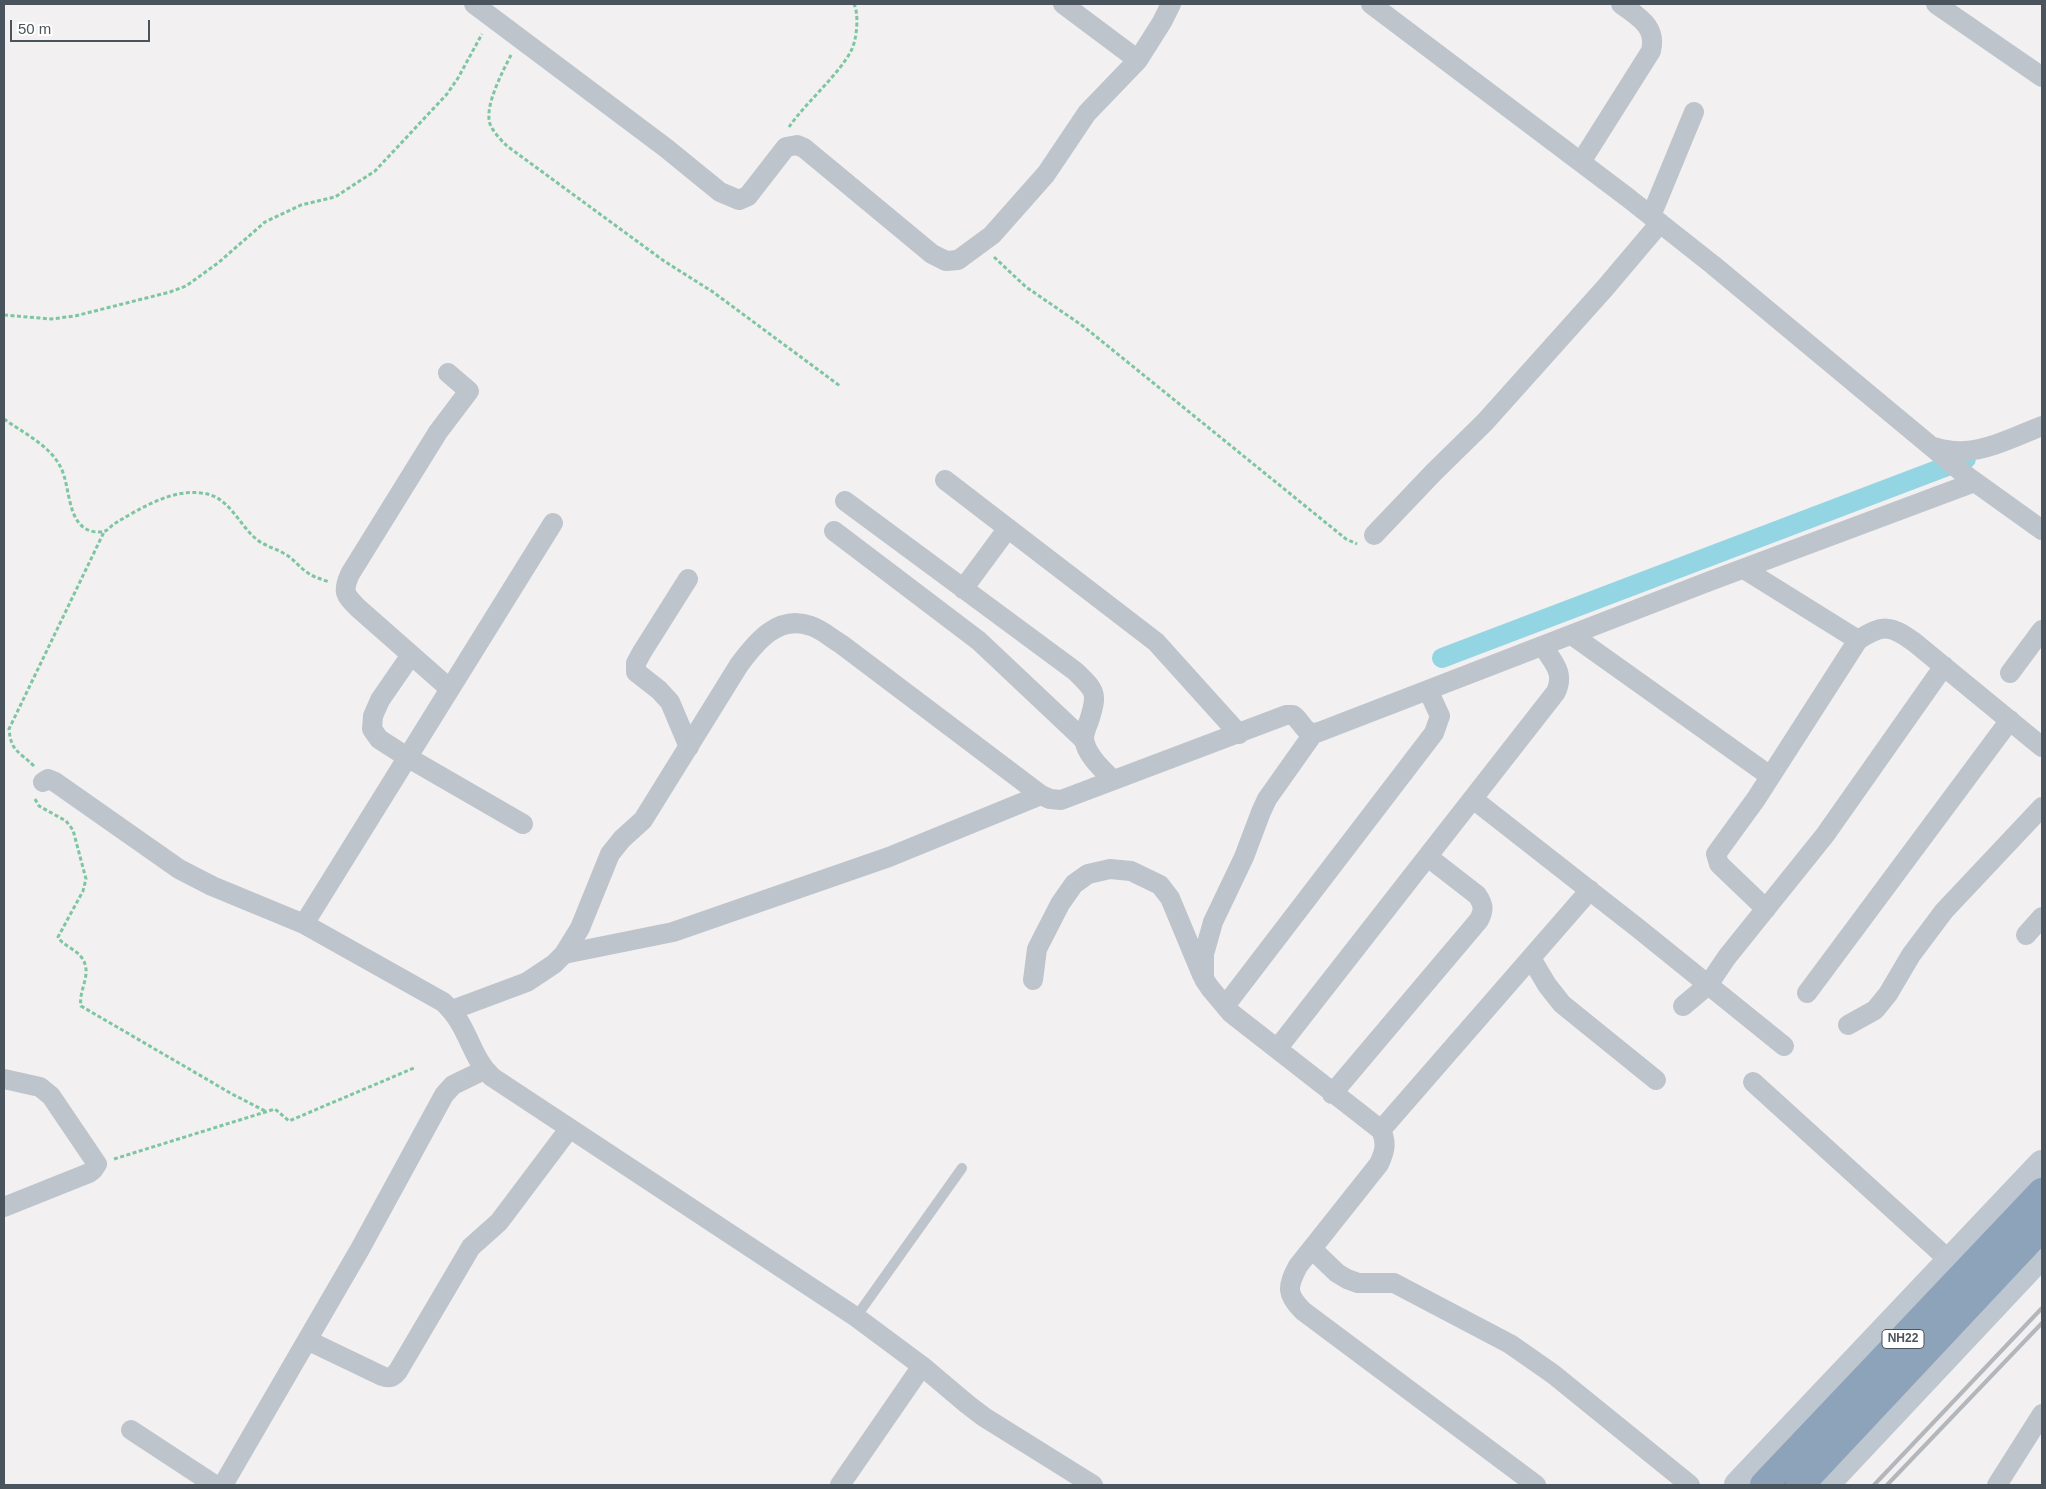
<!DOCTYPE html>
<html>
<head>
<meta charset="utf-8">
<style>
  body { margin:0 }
  #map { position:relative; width:2046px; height:1489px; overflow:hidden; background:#f2f0f0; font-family:Helvetica,sans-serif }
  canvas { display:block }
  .frame { position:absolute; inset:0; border:5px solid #4a545c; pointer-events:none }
  .scale { position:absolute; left:10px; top:20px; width:140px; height:22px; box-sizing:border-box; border:2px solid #4a545c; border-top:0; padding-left:6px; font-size:15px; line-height:18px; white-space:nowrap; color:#4a545c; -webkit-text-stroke:4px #fff; paint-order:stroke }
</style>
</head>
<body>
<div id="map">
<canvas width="2046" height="1489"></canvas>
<div class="frame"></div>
<div class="scale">50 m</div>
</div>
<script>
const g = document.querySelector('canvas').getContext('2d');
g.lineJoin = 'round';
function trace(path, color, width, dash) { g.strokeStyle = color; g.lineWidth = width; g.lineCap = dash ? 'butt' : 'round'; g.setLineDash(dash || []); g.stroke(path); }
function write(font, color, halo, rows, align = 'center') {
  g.font = font + ' Helvetica,sans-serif'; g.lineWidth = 4.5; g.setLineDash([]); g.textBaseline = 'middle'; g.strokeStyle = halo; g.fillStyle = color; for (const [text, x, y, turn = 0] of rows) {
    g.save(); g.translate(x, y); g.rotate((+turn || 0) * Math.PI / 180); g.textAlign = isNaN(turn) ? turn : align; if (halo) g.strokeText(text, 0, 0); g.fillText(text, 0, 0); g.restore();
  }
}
trace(new Path2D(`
  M1442,658L1966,459`), '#94d5e4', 20);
const highway = new Path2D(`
  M1764,1485L2042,1192
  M1800,1485L2042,1227`);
trace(highway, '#788ea6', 30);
trace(new Path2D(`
  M511,55C503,71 484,106 490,124C493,132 501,140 507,146L664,261L713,292L840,386
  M789,127C806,102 840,74 852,49C857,38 859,14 854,4
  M994,257L1026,287L1083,326L1346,539L1357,544
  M4,315L51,319L75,316L170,292L186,286L218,263L265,222L301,205L335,197L375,171L447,94L458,78L482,34
  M4,419C22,432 51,446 61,468C70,486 67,518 86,529C91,532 100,533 105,531C108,530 111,526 114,524C139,509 171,489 201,493C228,495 238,523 255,538C264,546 275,548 285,554C294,559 300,568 308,573C315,578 322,579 329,582
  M34,766C19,751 11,752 9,729L104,532
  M35,799L39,806L66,821L73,830L86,879L83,891L58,937C63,946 76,949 82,958C93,974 78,990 81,1006L232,1094L267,1112
  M114,1159L275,1109L289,1121L414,1068`), '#7ec6a2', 3, [4, 2.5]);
trace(new Path2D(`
  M856,1317L962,1168`), '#bdc4cb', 10);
trace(new Path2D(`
  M474,4L666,148L720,192L739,200L748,196L786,147L797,145L804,148L827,167L932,254L946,261L958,260L992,235L1046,174L1087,113L1138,60L1162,22L1171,4
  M1063,4L1138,60
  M1371,4L1627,197L1713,265L1968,477L2042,530
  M1936,4L2042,77
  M1581,162L1651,51C1657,26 1638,17 1621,4
  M1651,216L1694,112
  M448,373L469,391L438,432L350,574C342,592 345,595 358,608L450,689
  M1934,447C1944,450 1954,452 1965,451C1989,450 2019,435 2042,426
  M945,480L1156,642L1239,734
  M845,501L1075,671C1096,691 1098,693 1089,721C1087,726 1084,733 1084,739C1086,755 1103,770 1113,780
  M834,531L979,641L1084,740
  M1374,535L1434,472L1485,422L1605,288L1660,223
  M1744,569L1858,640
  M688,579L642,652L636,663V672L659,690L670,702L689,747
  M963,589L1008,528
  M1572,635L1770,776
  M411,655L380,700L373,716L372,729L379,739L407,757L523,824
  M2010,673L2042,630
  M1313,734L1267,799L1261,812L1244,857L1213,922L1204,954V979L1210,988L1231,1013L1381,1130C1387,1143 1385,1151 1379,1164L1298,1266C1287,1287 1286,1294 1303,1311L1536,1485
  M43,782L48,779L55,782L179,869L212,886L304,924L443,1002C469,1025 470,1057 492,1077L856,1317L922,1366L967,1404L984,1417L1093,1485
  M1473,799L1639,929L1784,1046
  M1766,909L1719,864L1716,854L1756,799L1858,640C1883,624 1890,625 1914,642L2042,747
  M304,924L553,523
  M2026,935L2042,917
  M564,954L673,932L889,857L1041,795
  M1531,958L1547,985L1562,1004L1656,1080
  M1033,980L1037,949L1060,904L1074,884L1088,874L1110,869L1131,871L1160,885L1170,898L1202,975
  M1807,993L2010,720
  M1225,1006L1434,733L1440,716L1428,690
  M1683,1006L1708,985L1727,957L1825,835L1944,666
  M452,1010L527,982L554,964L564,954L580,928L610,854L622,839L643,820L739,665C756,642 778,614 811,626C821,629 831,638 841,644L1041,795L1050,799L1061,800L1286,715H1293C1303,722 1304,736 1319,732L1710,581L1975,482
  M1848,1025L1875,1010L1888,994L1911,955L1944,911L2042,807
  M1277,1049L1556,692C1565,672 1553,663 1543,646
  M4,1079L40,1087L51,1096L97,1164L93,1170L89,1173L4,1207
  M1753,1082L1950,1261
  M1332,1094L1479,920C1484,910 1484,905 1477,895L1428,857
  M1381,1130L1590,890
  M1312,1249L1337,1273L1347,1279L1358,1283H1394L1510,1344L1553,1374L1690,1485
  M307,1340L382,1376C390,1379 393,1377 398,1371L471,1247L499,1222L569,1129
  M131,1430L215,1485
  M223,1485L360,1249L444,1095L453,1085L484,1070
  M840,1485L922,1366
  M1997,1485L2042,1414`), '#bdc4cb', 20);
trace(new Path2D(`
  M1738,1485L2042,1164
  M1825,1485L2042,1254`), '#bec7d0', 28);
trace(highway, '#8da3ba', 28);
trace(new Path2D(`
  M1874,1485L2042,1308
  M1887,1485L2042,1323`), '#b3b6ba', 4);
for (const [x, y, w] of [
  [1903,1339,42]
]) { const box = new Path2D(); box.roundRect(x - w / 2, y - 9.5, w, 19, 4); g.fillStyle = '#fff'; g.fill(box); trace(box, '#4a545c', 1); }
write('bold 12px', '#4a545c', null, [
  ["NH22",1903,1339]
]);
</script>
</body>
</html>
